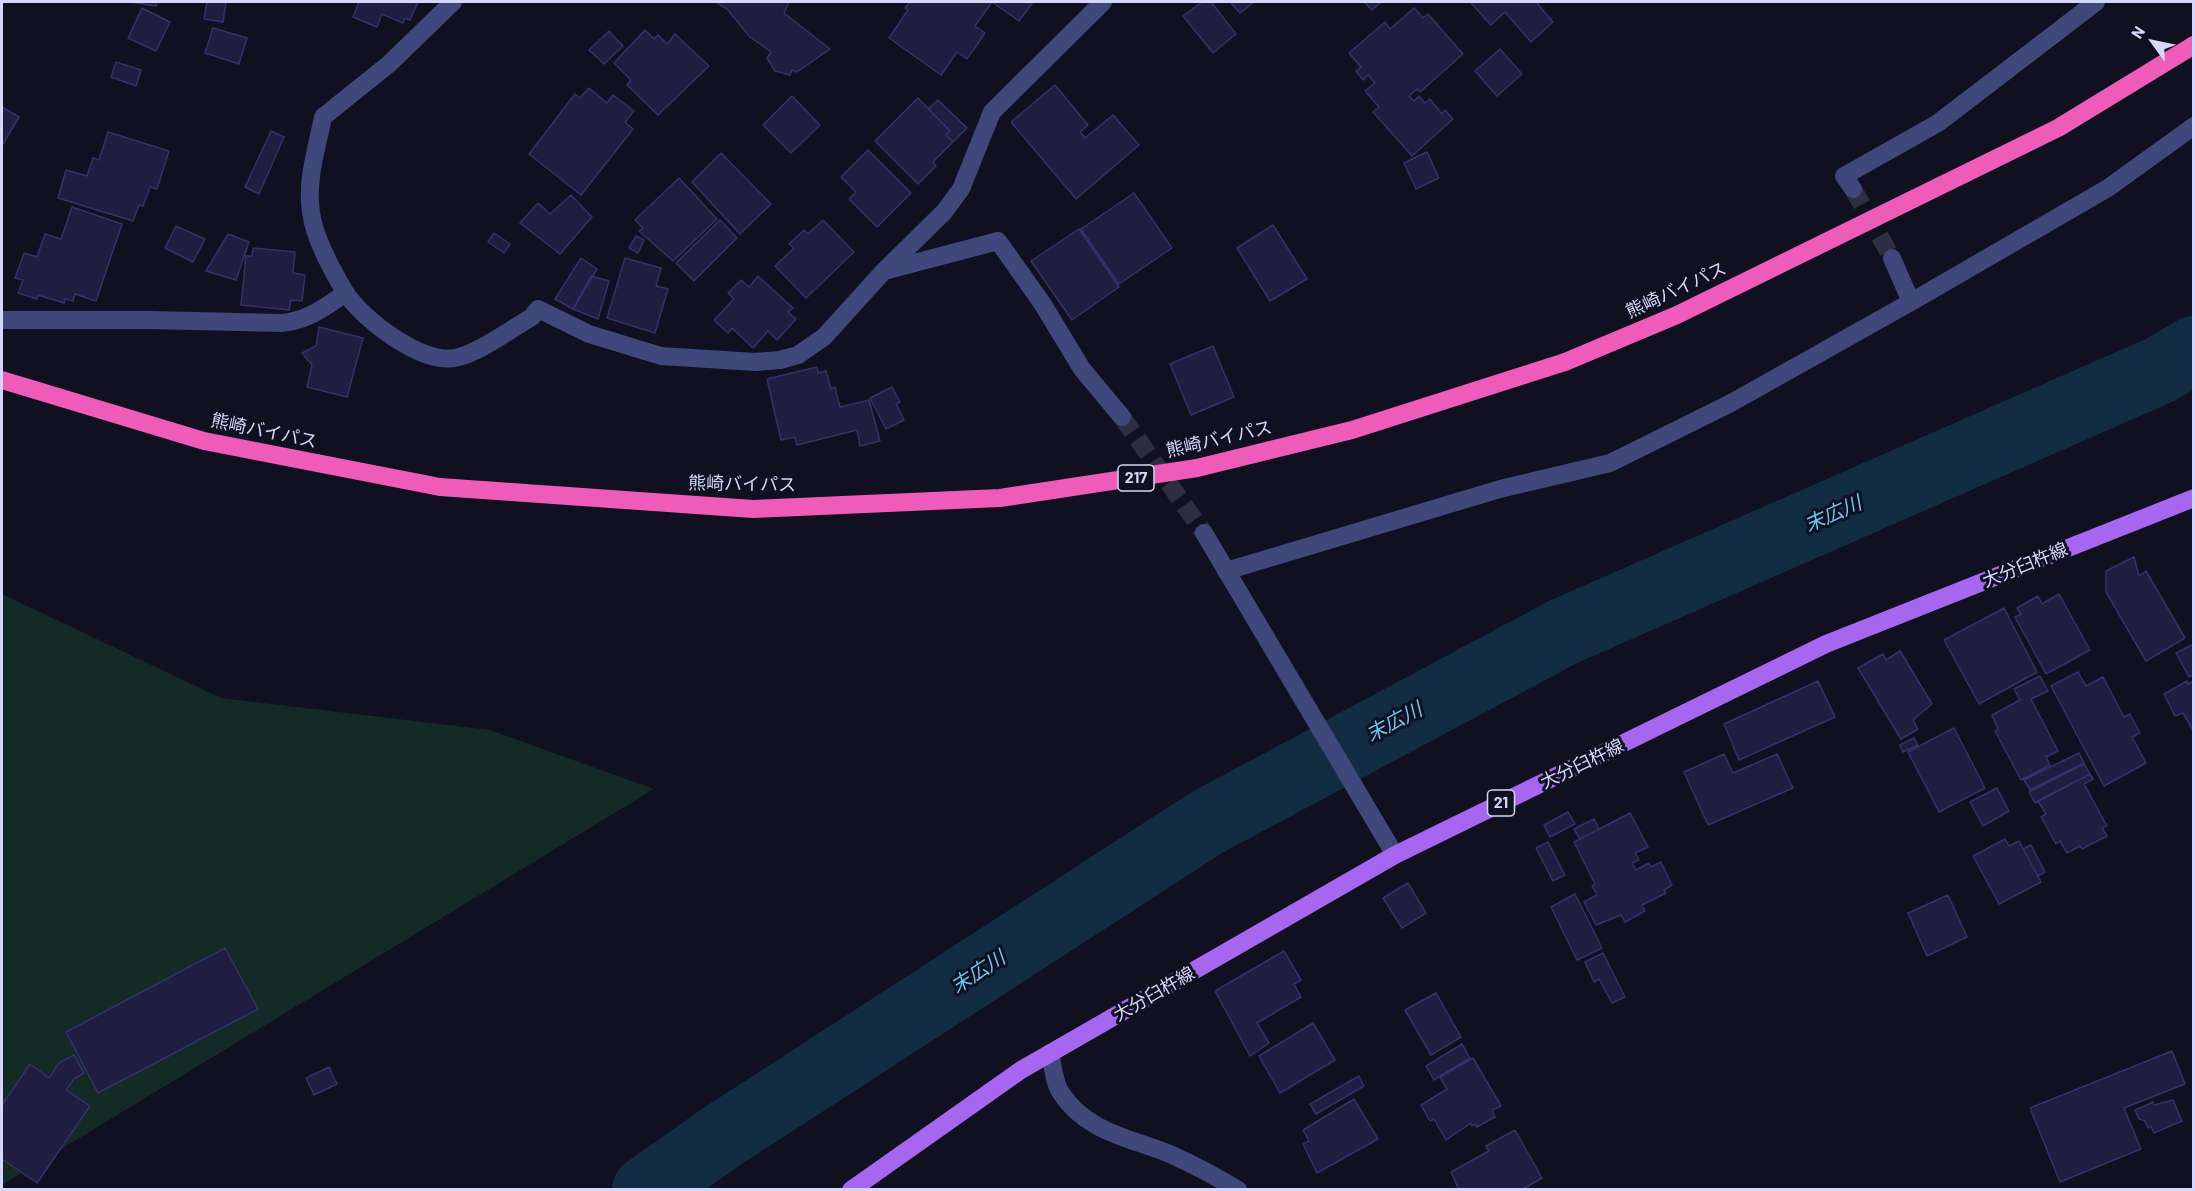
<!DOCTYPE html>
<html>
<head>
<meta charset="utf-8">
<style>
  body { margin:0 }
  #map { position:relative; width:2195px; height:1191px; overflow:hidden; background:#101021; font-family:Barlow,sans-serif }
  canvas { display:block }
  .frame { position:absolute; inset:0; border:3px solid #d4d6fb; pointer-events:none }
  .north { position:absolute; left:2123px; top:12px; width:60px; height:60px; -webkit-text-stroke:4px #101021; paint-order:stroke; rotate:303deg; font-size:16px; font-weight:700; line-height:24px; text-align:center; color:#d4d6fb }
  .north::after { content:''; display:block; margin:auto; width:21px; height:27px; background:#d4d6fb; clip-path:polygon(50% 0,100% 100%,50% 72%,0 100%) }
</style>
</head>
<body>
<div id="map">
<canvas width="2195" height="1191"></canvas>
<div class="frame"></div>
<div class="north">N</div>
</div>
<script>
const g = document.querySelector('canvas').getContext('2d');
g.lineJoin = 'round';
function paint(path, color) { g.fillStyle = color; g.fill(path, 'evenodd'); }
function trace(path, color, width, dash) { g.strokeStyle = color; g.lineWidth = width; g.lineCap = dash ? 'butt' : 'round'; g.setLineDash(dash || []); g.stroke(path); }
function write(font, color, halo, rows, align = 'center') {
  g.font = font + ' Barlow,"Noto Sans JP",sans-serif'; g.lineWidth = 6; g.setLineDash([]); g.textBaseline = 'middle'; g.strokeStyle = halo; g.fillStyle = color; for (const [text, x, y, turn = 0] of rows) {
    g.save(); g.translate(x, y); g.rotate((+turn || 0) * Math.PI / 180); g.textAlign = isNaN(turn) ? turn : align; if (halo) g.strokeText(text, 0, 0); g.fillText(text, 0, 0); g.restore();
  }
}
paint(new Path2D(`
  M2,594L221,698L490,730L654,789L2,1185Z`), '#132a26');
trace(new Path2D(`
  M646,1190L721,1137L1206,823L1563,632L2160,370L2194,350`), '#122c42', 68);
const building = new Path2D(`
  M131,2H157L156,6Z
  M207,2H226L223,22L204,19Z
  M359,2H418L410,20L405,18L403,23L382,14L377,27L353,17Z
  M716,2H789L784,13L830,49L797,72L792,70L790,75L775,71L767,58L771,52L750,37L727,9Z
  M910,2H1033L1019,21L992,2L975,26L985,33L967,59L957,52L941,75L889,38L908,10L905,8Z
  M1202,2H1211L1236,34L1213,53L1183,16Z
  M1230,2H1254L1240,13Z
  M1364,2H1381L1372,10Z
  M1470,2H1536L1553,22L1531,42L1505,12L1491,25Z
  M142,8L170,22L156,51L128,38Z
  M1414,8L1423,18L1428,14L1463,54L1420,92L1417,89L1409,96L1414,101L1419,96L1425,103L1430,99L1442,114L1445,110L1453,119L1412,156L1373,112L1379,107L1365,91L1375,83L1368,75L1363,80L1356,71L1361,67L1349,53L1385,22L1390,29Z
  M213,28L247,38L239,64L205,53Z
  M645,30L654,39L658,35L667,44L675,34L709,66L658,115L627,85L631,80L614,63Z
  M609,31L623,46L604,64L589,50Z
  M1500,49L1522,74L1497,96L1475,71Z
  M116,62L141,70L136,86L111,77Z
  M1055,85L1088,125L1080,132L1085,138L1113,115L1139,145L1076,199L1011,122Z
  M589,88L607,103L613,95L634,111L625,122L633,129L581,195L529,154L575,94L580,98Z
  M792,96L820,125L791,153L763,125Z
  M918,98L950,131L946,135L953,142L933,162L936,166L918,184L875,141Z
  M938,100L967,128L953,142L946,135L950,131L928,109Z
  M2,107L19,117L3,144H2Z
  M271,131L284,137L259,194L245,187Z
  M108,132L169,151L157,189L150,187L143,206L139,205L133,221L58,198L66,170L87,176L93,158L99,160Z
  M868,150L911,193L877,227L849,199L856,192L841,177Z
  M1427,152L1439,178L1416,189L1404,163Z
  M721,153L771,204L740,234L692,182Z
  M679,178L717,219L673,261L639,231L643,228L635,220Z
  M1134,193L1172,248L1119,284L1081,229Z
  M571,195L592,217L560,254L520,223L538,203L550,214Z
  M72,207L122,224L96,301L75,294L73,301L65,299L64,303L38,295L37,299L18,293L23,280L15,278L24,253L37,257L45,234L61,239Z
  M720,220L737,238L694,281L676,263Z
  M823,220L854,252L806,298L775,266L794,248L789,244L804,230L808,234Z
  M1273,225L1307,279L1270,301L1237,248Z
  M176,226L205,239L193,262L165,248Z
  M1079,229L1119,287L1072,320L1031,261Z
  M494,233L510,244L504,253L488,242Z
  M228,234L249,242L236,280L206,271Z
  M636,236L644,240L638,253L629,248Z
  M253,248L295,252L293,273L305,275L302,301L291,300L289,310L241,305L246,256H252Z
  M581,258L597,269L573,309L555,299Z
  M625,258L661,268L656,286L668,289L655,333L607,318Z
  M591,276L609,281L598,319L573,309Z
  M758,276L793,308L788,312L796,319L777,340L768,331L753,348L732,328L728,333L714,320L734,299L728,293L741,280L749,287Z
  M319,327L363,338L347,397L307,387L312,365L302,353L316,346Z
  M1213,346L1234,397L1191,415L1170,364Z
  M817,367L818,373L826,371L831,389L835,387L840,407L869,400L880,441L860,446L857,430L797,445L795,437L781,440L767,379Z
  M892,387L900,402L896,404L904,420L886,429L870,398Z
  M2134,557L2139,576L2146,571L2185,638L2146,661L2106,592V571Z
  M2059,594L2090,650L2046,674L2015,617L2021,614L2017,608L2038,596L2042,604Z
  M2004,608L2037,672L1979,704L1944,640Z
  M2194,644V675L2189,677L2176,653Z
  M1900,651L1932,704L1913,720L1918,729L1901,739L1858,668L1883,654L1886,660Z
  M2078,672L2086,686L2103,677L2124,717L2130,714L2140,733L2132,737L2146,763L2104,786L2051,686Z
  M2040,676L2048,691L2031,699L2058,751L2046,757L2050,765L2021,780L1995,731L1998,729L1992,715L2020,700L2014,689Z
  M1818,681L1835,717L1739,760L1724,724Z
  M2187,681L2188,684L2194,681V732L2183,713L2175,716L2164,694Z
  M1954,728L1985,788L1939,812L1908,752Z
  M1914,738L1918,745L1903,752L1900,745Z
  M2079,753L2084,763L2030,790L2024,780Z
  M1724,754L1733,773L1777,754L1793,788L1708,825L1684,772Z
  M2084,764L2090,774L2035,803L2029,792Z
  M2090,774L2093,779L2084,784L2107,826L2102,828L2107,836L2082,849L2080,846L2067,853L2060,841L2056,844L2041,817L2046,814L2038,801Z
  M1997,788L2009,811L1983,826L1970,802Z
  M1568,812L1575,824L1550,837L1544,825Z
  M1630,813L1648,847L1635,853L1639,860L1632,863L1636,870L1649,863L1651,867L1661,862L1672,885L1664,890L1666,893L1642,905L1645,911L1625,922L1621,915L1596,925L1584,902L1597,895L1592,886L1595,884L1574,842Z
  M1594,819L1599,829L1580,839L1574,829Z
  M2005,839L2009,846L2019,841L2041,882L1999,904L1973,856Z
  M1548,842L1565,875L1553,881L1536,848Z
  M2031,845L2045,872L2038,876L2023,849Z
  M1408,883L1426,913L1402,928L1383,898Z
  M1575,894L1602,948L1577,960L1551,907Z
  M1948,895L1967,937L1927,956L1908,913Z
  M225,948L258,1009L98,1093L66,1032Z
  M1284,951L1301,980L1294,984L1301,997L1257,1023L1269,1043L1250,1056L1215,991Z
  M1603,953L1625,997L1612,1003L1599,979L1594,982L1585,962Z
  M1436,993L1461,1037L1431,1055L1405,1010Z
  M1313,1023L1335,1060L1280,1093L1259,1056Z
  M1462,1044L1470,1058L1434,1080L1426,1066Z
  M2172,1051L2185,1084L2124,1108L2141,1149L2060,1182L2030,1108Z
  M74,1055L84,1073L74,1079L66,1090L90,1106L37,1183L2,1159V1105L30,1064L49,1078L59,1063Z
  M1473,1058L1501,1106L1492,1110L1495,1117L1477,1127L1475,1124L1472,1126L1471,1123L1446,1140L1434,1119L1430,1121L1421,1105L1447,1089L1440,1077Z
  M329,1067L337,1084L314,1095L306,1078Z
  M1359,1076L1364,1086L1316,1114L1310,1104Z
  M1354,1099L1378,1139L1317,1173L1303,1144L1309,1141L1303,1130Z
  M2173,1100L2182,1121L2154,1133L2151,1126L2148,1128L2145,1121L2139,1119L2135,1110L2153,1102L2154,1105Z
  M1515,1130L1542,1178L1521,1190H1459L1451,1172L1489,1151L1486,1146Z`);
paint(building, '#1f1e40');
trace(building, '#34326a', 1.5);
trace(new Path2D(`
  M1853,189L1892,258
  M1122,417L1204,533`), '#2d2e42', 18, [18, 9]);
trace(new Path2D(`
  M453,2L389,64L323,117C317,148 306,180 311,212C314,238 332,270 345,292C363,320 421,364 455,358C477,354 511,329 532,317L538,309L589,334L661,356L755,362L780,360L798,355L824,337L883,272L944,212L961,189L992,112L1103,2
  M1853,189L1844,176L1938,123L2096,2
  M884,271L998,241L1042,303L1082,369L1122,417
  M1911,302L2108,188L2194,126
  M2,320H151L281,323C308,321 324,307 346,293
  M1204,533L1395,855
  M1226,571L1500,489L1610,463L1731,403L1911,302L1892,258
  M1050,1053C1053,1066 1054,1083 1061,1093C1087,1133 1132,1138 1172,1155C1194,1165 1217,1177 1238,1190`), '#3f477b', 18);
trace(new Path2D(`
  M851,1190L1021,1070L1395,855L1826,644L2194,498`), '#a666f0', 18);
trace(new Path2D(`
  M2,380L204,441L440,487L753,509L1000,498L1197,468L1352,430L1565,362L1677,315L2058,128L2194,45`), '#ee5bb9', 18);
for (const [x, y, w] of [
  [1136,478,36],
  [1501,803,27]
]) { const box = new Path2D(); box.roundRect(x - w / 2, y - 13, w, 26, 4.5); g.fillStyle = '#101021'; g.fill(box); trace(box, '#d4d6fb', 1.5); }
write('bold 16px', '#d4d6fb', null, [
  ["217",1136,478],
  ["21",1501,803]
]);
write('18px', '#d4d6fb', '#101021', [
  ["熊崎バイパス",1676,290,-25],
  ["熊崎バイパス",264,431,12],
  ["熊崎バイパス",1219,439,-13],
  ["熊崎バイパス",742,484,1],
  ["大分臼杵線",2025,565,-22],
  ["大分臼杵線",1582,764,-26],
  ["大分臼杵線",1154,994,-30]
]);
write('italic 20px', '#6dc8f0', '#101021', [
  ["末広川",1833,514,-24],
  ["末広川",1394,722,-28],
  ["末広川",978,972,-33]
]);
</script>
</body>
</html>
